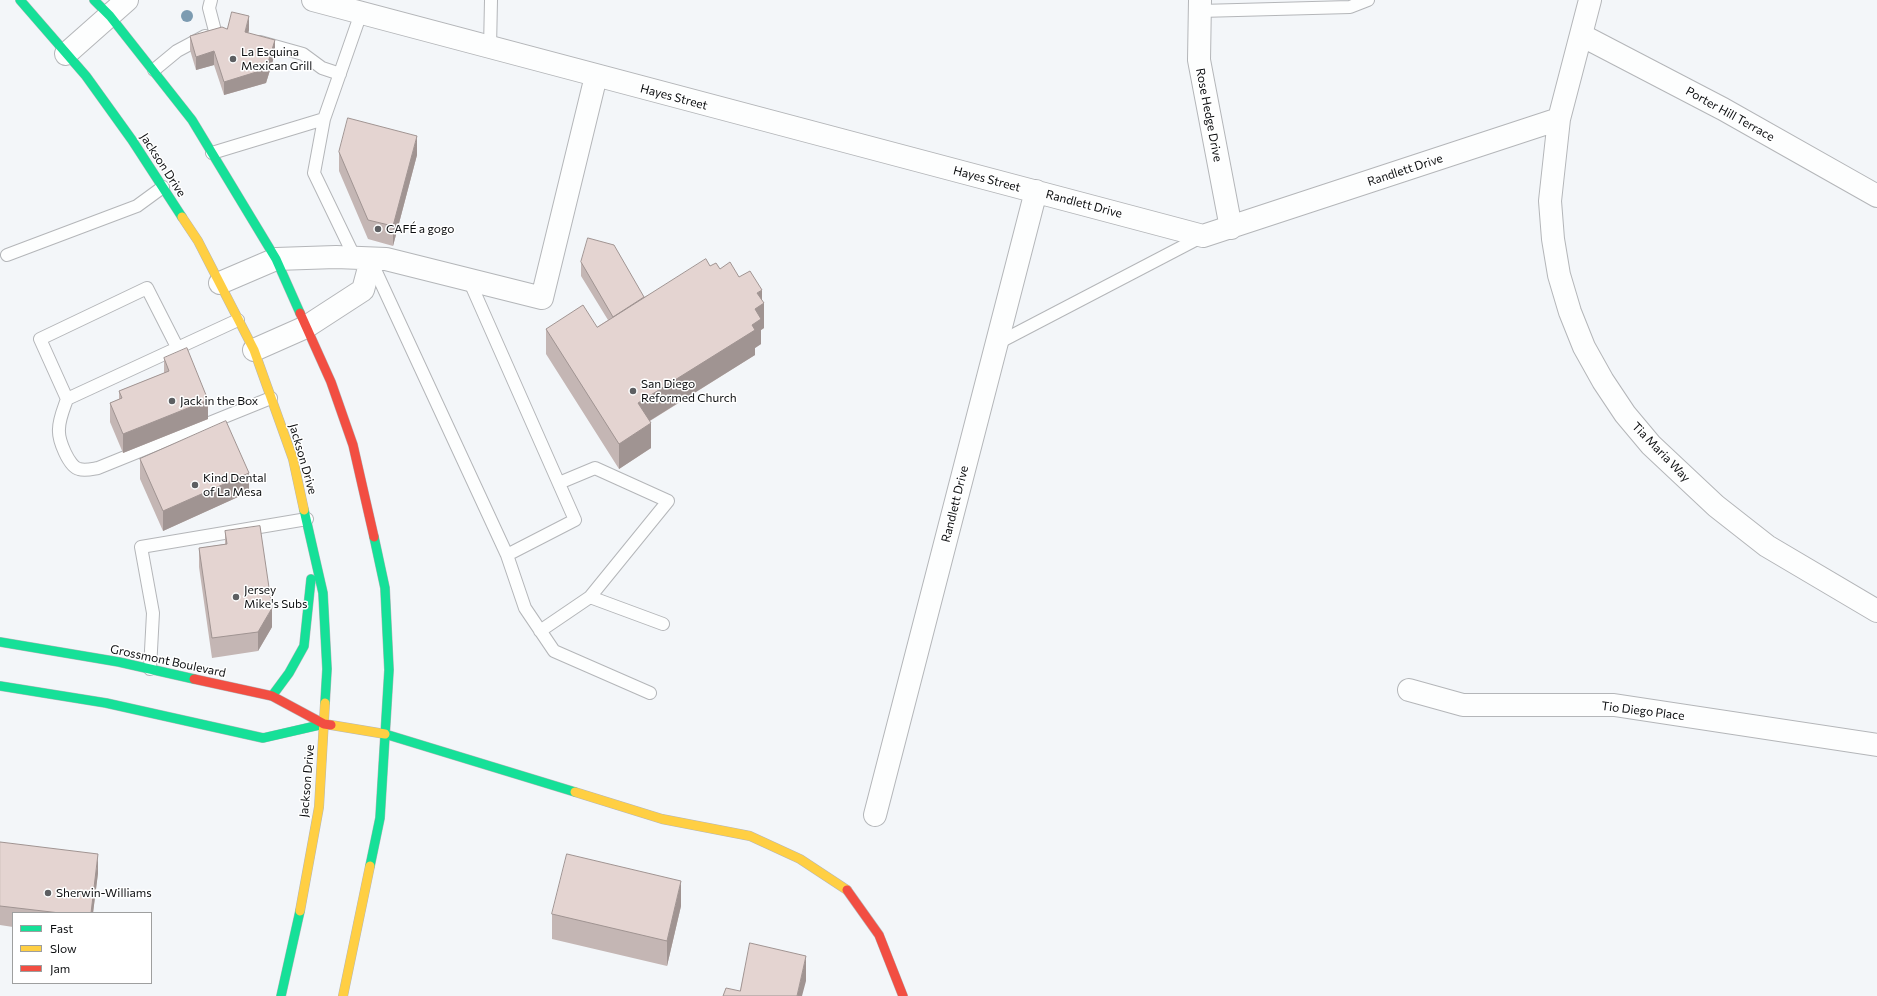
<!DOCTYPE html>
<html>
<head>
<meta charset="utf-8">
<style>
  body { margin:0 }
  #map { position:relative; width:1877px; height:996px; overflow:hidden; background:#f3f6f9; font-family:Commissioner,sans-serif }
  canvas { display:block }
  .legend { position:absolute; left:12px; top:912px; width:140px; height:72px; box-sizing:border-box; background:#fff; border:1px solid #9e9f9f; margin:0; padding:5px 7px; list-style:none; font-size:12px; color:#0c0e10 }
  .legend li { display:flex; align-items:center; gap:8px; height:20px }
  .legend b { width:20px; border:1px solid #9e9f9f }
</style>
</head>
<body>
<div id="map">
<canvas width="1877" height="996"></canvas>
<ul class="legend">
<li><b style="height:5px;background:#16e098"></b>Fast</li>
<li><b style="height:5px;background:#ffcf43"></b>Slow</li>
<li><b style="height:5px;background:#f24e42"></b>Jam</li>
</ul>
</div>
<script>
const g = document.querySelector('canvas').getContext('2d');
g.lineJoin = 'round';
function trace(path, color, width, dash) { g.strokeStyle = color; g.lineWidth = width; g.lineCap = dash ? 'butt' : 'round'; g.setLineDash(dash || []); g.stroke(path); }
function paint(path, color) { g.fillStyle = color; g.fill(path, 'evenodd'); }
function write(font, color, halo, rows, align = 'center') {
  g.font = font + ' Commissioner,sans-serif'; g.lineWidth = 3; g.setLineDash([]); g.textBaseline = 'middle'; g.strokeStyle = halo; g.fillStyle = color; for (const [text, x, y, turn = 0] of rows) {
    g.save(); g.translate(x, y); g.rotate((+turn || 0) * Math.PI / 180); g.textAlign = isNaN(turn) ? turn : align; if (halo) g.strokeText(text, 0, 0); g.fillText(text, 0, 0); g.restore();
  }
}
const lane = new Path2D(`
  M211,0L209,8L215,31
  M1200,11L1350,7L1368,0
  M260,42L303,54L322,68L340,74
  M490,48L491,0
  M154,70L177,51L205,36
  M324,119L314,173L355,258
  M212,153L324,119L361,13
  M7,255L137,206L163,187
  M371,261L507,555L575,520L469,280
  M996,344L1203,236
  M177,347L147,288L40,339L67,399L238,320
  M67,399C64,408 59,419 59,429C58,440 69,467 79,469C85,471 92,469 98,468L271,398
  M507,555L525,608L554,651L650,693
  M590,597L663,624
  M540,631L590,597L668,501L595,468L559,483
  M150,669L153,613L141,547L307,519`);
const street = new Path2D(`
  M313,0L1203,236L1559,119
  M1200,0L1199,60L1231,228
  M1590,0L1559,119L1550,201L1553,239L1559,275L1570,312L1584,347L1603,381L1625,414L1651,445L1716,506L1767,546L1877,611
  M1581,35L1723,109L1877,196
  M66,54L127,0
  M220,283L276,259L336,257L386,259L542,298L596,76
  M254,350L306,327L363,290L371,260
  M1409,690L1463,705H1614L1877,745
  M875,815L1036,191`);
const fast = new Path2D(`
  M20,0L86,76L132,140L182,217
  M94,0L110,16L192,120L276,259L300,313
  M304,510L323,593L327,669L325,703
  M0,642L119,662L194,679
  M0,686L106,703L263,738L324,724
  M272,696L289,673L304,646L311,579
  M385,734L575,792
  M370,866L380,818L389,670L385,588L374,537
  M281,996L300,911`);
const slow = new Path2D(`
  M182,217L198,241L254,350L293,459L304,510
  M331,725L385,734
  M575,792L662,819L750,836L800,859L847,890
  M300,911L319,807L325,703
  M343,996L370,866`);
const jam = new Path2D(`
  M300,313L331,382L353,445L374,537
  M194,679L272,696L324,724L331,725
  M847,890L879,935L903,996`);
trace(lane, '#b4b6b9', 14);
trace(street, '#b4b6b9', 24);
trace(fast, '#b4b6b9', 10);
trace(slow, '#b4b6b9', 10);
trace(jam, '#b4b6b9', 10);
trace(lane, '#fdfefe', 12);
trace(street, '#fdfefe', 22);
trace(fast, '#16e098', 9);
trace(slow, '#ffcf43', 9);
trace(jam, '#f24e42', 9);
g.fillStyle = '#7c9bb1';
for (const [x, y] of [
  [187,16]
]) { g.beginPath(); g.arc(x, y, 6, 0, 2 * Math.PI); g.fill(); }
paint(new Path2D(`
  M227,29L249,30L248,33L275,54L266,83L224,95L214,65L196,70L190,50V36Z
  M339,152L417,155L393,246L368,239L339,171Z
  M581,262L644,297L710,266L739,277L762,301L764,328L761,330V344L755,348V355L650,421L651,448L619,469L546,354V329L597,327L608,320L581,276Z
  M164,358L208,419L123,453L110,422V403L119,399V391L164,373Z
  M140,459L249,492L163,531L140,479Z
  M225,531L272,627L258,651L212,658L199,567V548L225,544Z
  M0,842L98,873L93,913H13V927L0,925Z
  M681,906L667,966L552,939V914Z`), '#c4b6b4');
paint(new Path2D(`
  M249,16V30L245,46V32Z
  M275,40V54L266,83L224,95V82Z
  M214,51V65L196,70V57Z
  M417,136V155L393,246V226Z
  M762,290V304L764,303V328L761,330V344L755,348V355L638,428V403L752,325L757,293Z
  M208,400V419L123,453V434Z
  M651,423V448L619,469V444Z
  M249,473V492L163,531V511Z
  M272,608V627L258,651V632Z
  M98,854V873L93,913H91Z
  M681,881V906L667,966V941Z
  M806,956V981L802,996H797Z`), '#a09492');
const building = new Path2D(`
  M232,12L249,16L245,32L275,40L266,69L224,82L214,51L196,57L190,36L222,27L227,29Z
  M348,118L417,136L393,226L368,220L339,152Z
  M588,238L614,245L644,297L613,317L581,262Z
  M706,259L710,266L716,263L720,269L730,262L739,277L750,271L762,290L757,293L764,303L755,309L761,319L752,325L755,330L638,403L651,423L619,444L546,329L583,305L597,327Z
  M187,348L208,400L123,434L110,403L122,398L119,391L169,371L164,358Z
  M226,421L249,473L163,511L140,459Z
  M260,526L272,608L258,632L212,638L199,548L227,544L225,531Z
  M0,842L98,854L91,913H60L0,906Z
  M567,854L681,881L667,941L552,914Z
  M750,943L806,956L797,996H723L726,988L740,991Z`);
paint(building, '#e4d4d1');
trace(building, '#a09492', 1);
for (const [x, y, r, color] of [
  [233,59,4,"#5d5f62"],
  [378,229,4,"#5d5f62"],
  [633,391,4,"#5d5f62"],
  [172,401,4,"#5d5f62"],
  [195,485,4,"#5d5f62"],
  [236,597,4,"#5d5f62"],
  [48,893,4,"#5d5f62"]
]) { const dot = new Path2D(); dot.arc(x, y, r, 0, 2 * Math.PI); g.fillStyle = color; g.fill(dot); trace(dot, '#fff', 1.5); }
write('12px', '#0c0e10', '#fff', [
  ["La Esquina",241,52],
  ["Mexican Grill",241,66],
  ["CAFÉ a gogo",386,229],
  ["San Diego",641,384],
  ["Reformed Church",641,398],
  ["Jack in the Box",180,401],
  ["Kind Dental",203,478],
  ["of La Mesa",203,492],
  ["Jersey",244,590],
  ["Mike's Subs",244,604],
  ["Sherwin-Williams",56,893]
], 'left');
write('12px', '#0c0e10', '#fff', [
  ["Hayes Street",674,97,15],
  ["Porter Hill Terrace",1730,114,29],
  ["Rose Hedge Drive",1209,115,79],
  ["Jackson Drive",163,165,57],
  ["Randlett Drive",1405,170,-18],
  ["Hayes Street",987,179,15],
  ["Randlett Drive",1084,204,15],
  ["Tia Maria Way",1661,452,46],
  ["Jackson Drive",303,459,74],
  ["Randlett Drive",955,504,-76],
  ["Grossmont Boulevard",168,661,12],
  ["Tio Diego Place",1643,711,7],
  ["Jackson Drive",307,781,-85]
]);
</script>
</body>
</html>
